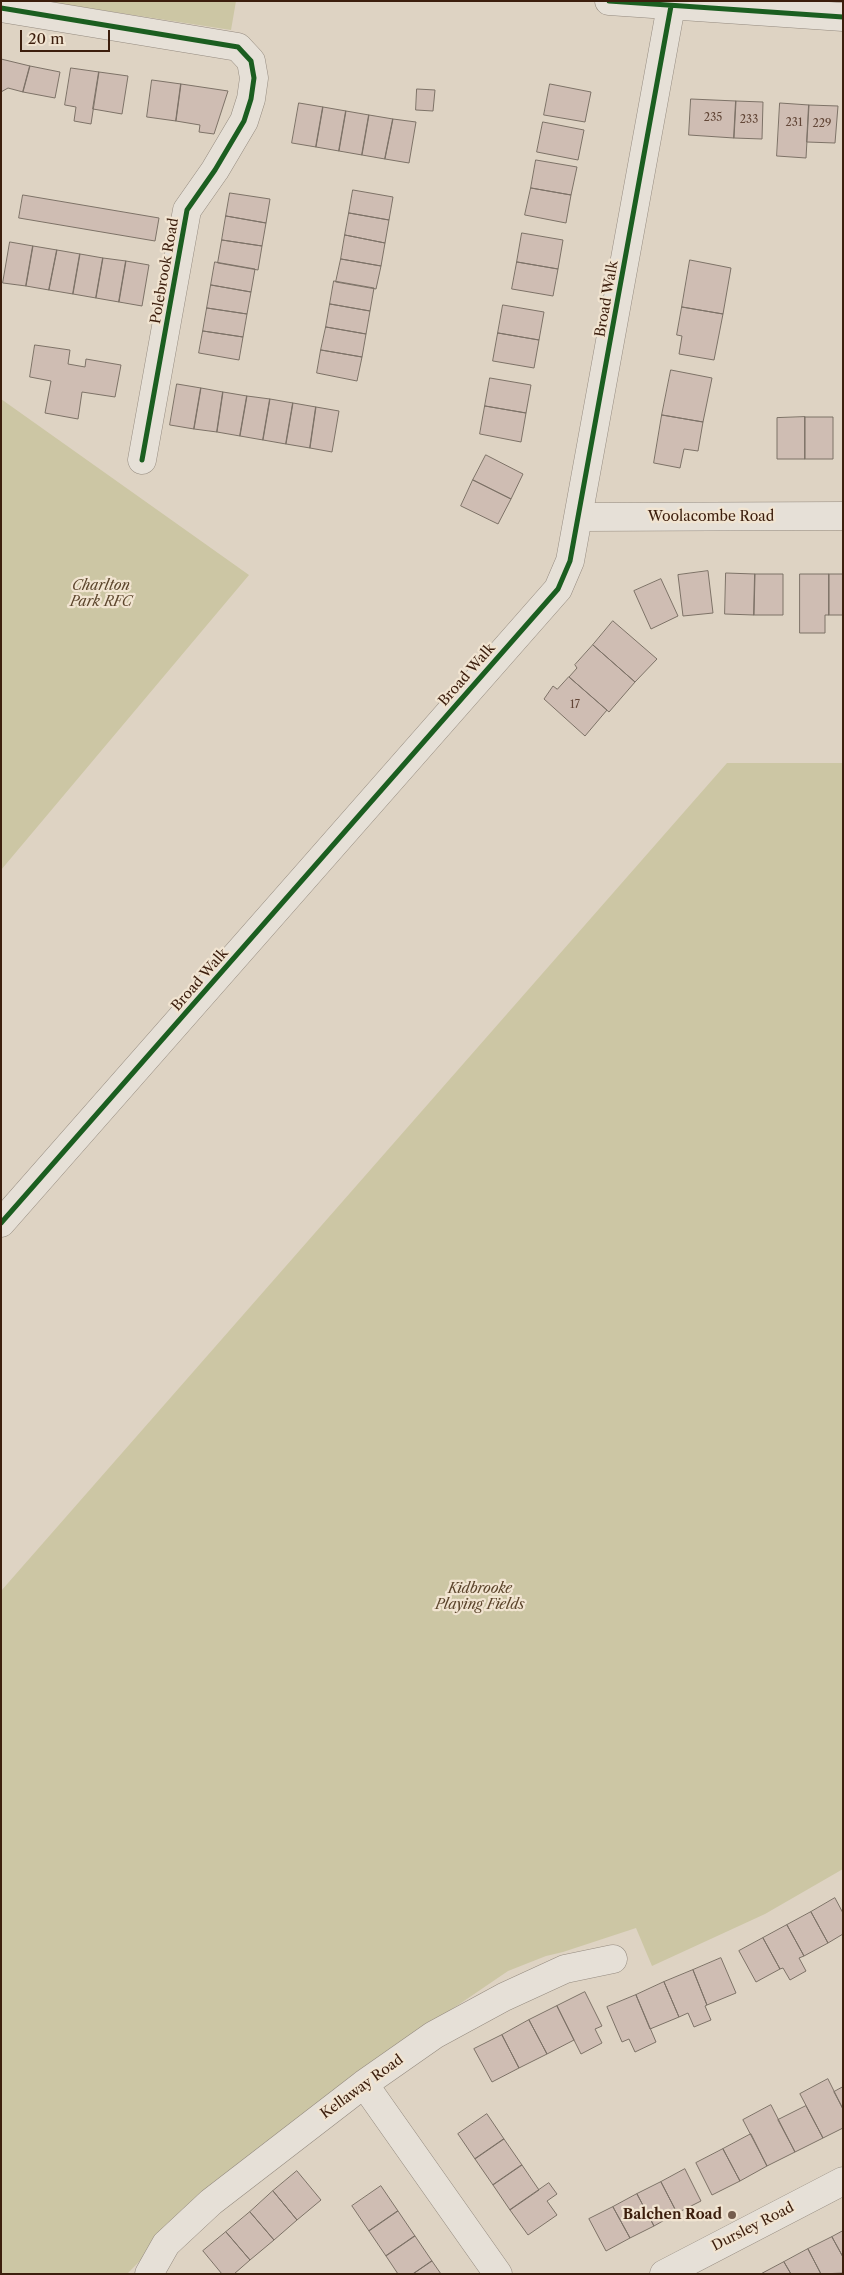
<!DOCTYPE html>
<html>
<head>
<meta charset="utf-8">
<style>
  body { margin:0 }
  #map { position:relative; width:844px; height:2275px; overflow:hidden; background:#ded3c3; font-family:"Libre Caslon Text",serif }
  canvas { display:block }
  .frame { position:absolute; inset:0; border:2px solid #3c1e0d; pointer-events:none }
  .scale { position:absolute; left:20px; top:30px; width:90px; height:22px; box-sizing:border-box; border:2px solid #3c1e0d; border-top:0; padding-left:6px; font-size:15px; line-height:18px; white-space:nowrap; color:#3c1e0d; -webkit-text-stroke:4px #f1e4d1; paint-order:stroke }
</style>
</head>
<body>
<div id="map">
<canvas width="844" height="2275"></canvas>
<div class="frame"></div>
<div class="scale">20 m</div>
</div>
<script>
const g = document.querySelector('canvas').getContext('2d');
g.lineJoin = 'round';
function paint(path, color) { g.fillStyle = color; g.fill(path, 'evenodd'); }
function trace(path, color, width, dash) { g.strokeStyle = color; g.lineWidth = width; g.lineCap = dash ? 'butt' : 'round'; g.setLineDash(dash || []); g.stroke(path); }
function write(font, color, halo, rows, align = 'center') {
  g.font = font + ' "Libre Caslon Text",serif'; g.lineWidth = 4.5; g.setLineDash([]); g.textBaseline = 'middle'; g.strokeStyle = halo; g.fillStyle = color; for (const [text, x, y, turn = 0] of rows) {
    g.save(); g.translate(x, y); g.rotate((+turn || 0) * Math.PI / 180); g.textAlign = isNaN(turn) ? turn : align; if (halo) g.strokeText(text, 0, 0); g.fillText(text, 0, 0); g.restore();
  }
}
paint(new Path2D(`
  M42,1H236L231,30Z
  M1,399L249,575L1,870Z
  M727,763H843V1869L765,1914L652,1966L636,1928L563,1952L546,1956L508,1971L439,2018L202,2198L127,2274H1V1591Z`), '#ccc6a4');
const building = new Path2D(`
  M1,59L30,66L23,92L8,88L1,92Z
  M30,66L60,72L55,98L23,92Z
  M71,68L99,72L91,124L74,121L76,107L65,105Z
  M99,72L128,76L122,114L93,109Z
  M152,80L181,84L176,121L147,117Z
  M181,84L228,91L214,134L199,132L200,125L176,121Z
  M550,84L591,92L585,122L544,115Z
  M417,89L435,90L433,111L416,110Z
  M691,99L736,101L734,138L689,135Z
  M736,101L763,102L762,139L734,138Z
  M299,103L323,107L316,147L292,143Z
  M780,103L809,105L806,158L777,156Z
  M809,105L838,106L835,143L807,142Z
  M323,107L346,111L339,151L316,147Z
  M346,111L369,115L362,155L339,151Z
  M369,115L393,119L385,159L362,155Z
  M393,119L416,122L409,163L385,159Z
  M543,122L584,130L578,160L537,152Z
  M536,160L577,167L571,195L531,188Z
  M531,188L571,195L566,223L525,215Z
  M353,190L393,197L389,220L349,213Z
  M230,193L270,199L266,223L226,216Z
  M23,195L159,218L155,241L19,218Z
  M349,213L389,220L385,243L345,235Z
  M226,216L266,223L262,246L222,240Z
  M522,233L563,240L558,269L517,262Z
  M345,235L385,243L381,266L341,259Z
  M222,240L262,246L258,270L218,263Z
  M10,242L33,246L26,286L3,283Z
  M33,246L57,250L49,290L26,286Z
  M57,250L80,254L73,294L49,290Z
  M80,254L103,258L96,298L73,294Z
  M103,258L126,261L119,302L96,298Z
  M341,259L381,266L376,289L336,282Z
  M690,260L731,268L723,314L682,307Z
  M126,261L149,265L142,306L119,302Z
  M215,262L255,269L251,292L211,285Z
  M517,262L558,269L553,296L512,289Z
  M334,281L374,288L370,311L330,304Z
  M211,285L251,292L247,314L207,308Z
  M330,304L370,311L366,334L326,327Z
  M503,305L544,312L539,340L498,333Z
  M682,307L723,314L714,360L679,354L682,336L677,335Z
  M207,308L247,314L243,337L203,331Z
  M326,327L366,334L362,357L321,350Z
  M203,331L243,337L239,360L199,353Z
  M498,333L539,340L534,368L493,361Z
  M35,345L70,350L68,364L85,367L86,359L121,365L115,397L82,392L78,419L45,413L51,381L30,377Z
  M321,350L362,357L357,381L317,373Z
  M671,370L712,378L703,422L662,415Z
  M490,378L531,385L526,413L485,406Z
  M177,384L201,388L194,429L170,425Z
  M201,388L223,392L217,432L194,429Z
  M223,392L247,396L240,436L217,432Z
  M247,396L270,399L263,440L240,436Z
  M270,399L293,403L286,444L263,440Z
  M293,403L316,407L310,448L286,444Z
  M485,406L526,413L521,442L480,434Z
  M316,407L339,411L332,452L310,448Z
  M662,415L703,422L698,451L684,449L680,468L654,463Z
  M805,417V459H777V418Z
  M805,417H833V459H805Z
  M486,455L523,474L511,499L473,480Z
  M473,480L511,499L498,524L461,506Z
  M708,571L713,613L683,616L678,575Z
  M726,573L755,574L754,615L725,614Z
  M755,574H783V615H754Z
  M800,574H829V615H825V633H800Z
  M829,574H843V615H829Z
  M661,579L678,616L651,629L634,591Z
  M613,621L657,659L635,682L593,645Z
  M593,645L635,682L609,712L569,677L577,668L575,665Z
  M569,677L607,710L585,736L544,699L553,686L557,689Z
  M835,1898L843,1913V1934L828,1943L811,1912Z
  M811,1912L828,1943L804,1956L787,1925Z
  M787,1925L804,1956L799,1958L806,1971L790,1980L783,1968L780,1969L763,1938Z
  M763,1938L780,1969L756,1982L739,1951Z
  M721,1958L736,1993L707,2005L693,1970Z
  M693,1970L707,2005L705,2006L711,2020L694,2027L688,2013L679,2017L664,1982Z
  M664,1982L679,2017L650,2029L636,1995Z
  M585,1992L602,2026L595,2029L602,2043L581,2054L557,2006Z
  M636,1995L656,2042L635,2052L629,2039L622,2042L607,2007Z
  M557,2006L574,2040L547,2054L529,2020Z
  M529,2020L547,2054L519,2068L502,2035Z
  M502,2035L519,2068L492,2082L474,2049Z
  M828,2079L843,2109V2128L823,2138L800,2094Z
  M843,2087V2109L834,2092Z
  M771,2105L795,2152L767,2166L743,2120Z
  M806,2106L823,2138L795,2152L778,2120Z
  M487,2114L504,2139L475,2159L458,2134Z
  M751,2134L767,2166L740,2181L723,2149Z
  M504,2139L522,2165L493,2185L475,2159Z
  M723,2149L740,2181L712,2195L696,2163Z
  M522,2165L539,2190L510,2210L493,2185Z
  M685,2169L701,2201L677,2213L661,2182Z
  M297,2171L321,2200L297,2220L273,2191Z
  M661,2182L677,2213L654,2226L637,2194Z
  M549,2183L557,2194L547,2201L557,2215L528,2235L510,2210Z
  M381,2186L398,2211L369,2231L352,2206Z
  M273,2191L297,2220L274,2240L250,2212Z
  M637,2194L654,2226L630,2238L613,2207Z
  M613,2207L630,2238L606,2251L589,2219Z
  M398,2211L415,2236L386,2256L369,2231Z
  M250,2212L274,2240L250,2260L226,2232Z
  M843,2231V2257L832,2237Z
  M226,2232L250,2260L234,2274H222L203,2251Z
  M415,2236L432,2261L413,2274H398L386,2256Z
  M832,2237L843,2257V2273L821,2274L808,2249Z
  M808,2249L821,2274H791L784,2262Z
  M432,2261L441,2274H413Z
  M784,2262L791,2274H761Z`);
paint(building, '#cfbdb3');
trace(building, '#7d7267', 1);
const minor = new Path2D(`
  M1,8L238,47L251,61L254,78L251,99L244,121L215,170L187,210L142,460
  M579,517L843,516
  M364,2084L498,2274
  M149,2274L166,2244L211,2202L364,2084L434,2035L504,1997L565,1969L613,1959
  M664,2274L843,2181`);
const tertiary = new Path2D(`
  M609,1L843,17
  M1,1223L558,589L570,561L671,6`);
trace(minor, '#948a7f', 29);
trace(tertiary, '#948a7f', 29);
trace(minor, '#e6e0d7', 28);
trace(tertiary, '#e6e0d7', 28);
trace(new Path2D(`
  M609,1L843,17
  M1,8L238,47L251,61L254,78L251,99L244,121L215,170L187,210L142,460
  M1,1223L558,589L570,561L671,6`), '#1b5e20', 5);
for (const [x, y, r, color] of [
  [732,2215,5,"#755d4d"]
]) { const dot = new Path2D(); dot.arc(x, y, r, 0, 2 * Math.PI); g.fillStyle = color; g.fill(dot); trace(dot, '#f1e4d1', 2); }
write('11px', '#624637', null, [
  ["235",713,118],
  ["233",749,120],
  ["231",794,123],
  ["229",822,124],
  ["17",575,705]
]);
write('14px', '#3c1e0d', '#f1e4d1', [
  ["Polebrook Road",165,271,-80],
  ["Broad Walk",607,299,-80],
  ["Woolacombe Road",711,517],
  ["Broad Walk",467,675,-49],
  ["Broad Walk",200,980,-49],
  ["Kellaway Road",362,2087,-36],
  ["Dursley Road",753,2227,-27]
]);
write('italic 14px', '#5c452c', '#f1e4d1', [
  ["Charlton",101,586],
  ["Park RFC",101,602],
  ["Kidbrooke",480,1589],
  ["Playing Fields",480,1605]
]);
write('bold 14px', '#3c1e0d', '#f1e4d1', [
  ["Balchen Road",722,2215]
], 'right');
</script>
</body>
</html>
